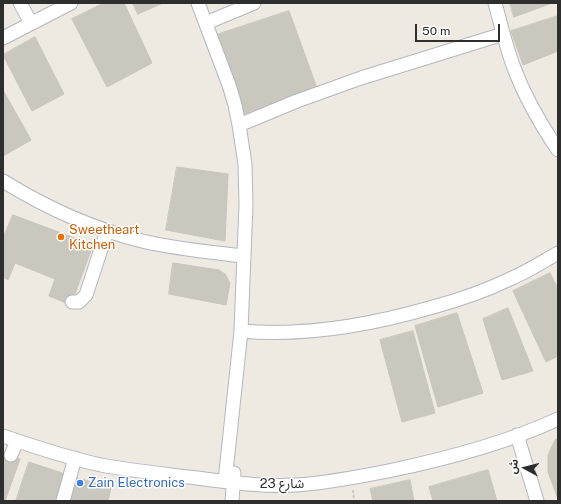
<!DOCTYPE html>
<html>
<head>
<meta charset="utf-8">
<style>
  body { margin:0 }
  #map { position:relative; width:561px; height:504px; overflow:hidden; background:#eee9e1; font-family:"Public Sans","Noto Sans Arabic",sans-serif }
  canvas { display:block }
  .frame { position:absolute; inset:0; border:4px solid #2e2e2e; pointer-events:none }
  .north { position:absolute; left:505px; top:448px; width:40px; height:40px; -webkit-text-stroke:3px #fff; paint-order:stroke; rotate:277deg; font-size:11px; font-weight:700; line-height:16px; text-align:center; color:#2e2e2e }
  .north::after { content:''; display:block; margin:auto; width:14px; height:18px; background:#2e2e2e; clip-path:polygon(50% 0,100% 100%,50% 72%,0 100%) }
  .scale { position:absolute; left:415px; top:24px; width:85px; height:18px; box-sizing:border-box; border:2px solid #2e2e2e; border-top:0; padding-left:5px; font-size:12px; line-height:14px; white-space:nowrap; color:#2e2e2e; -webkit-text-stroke:3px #fff; paint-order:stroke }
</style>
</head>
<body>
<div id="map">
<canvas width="561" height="504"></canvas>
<div class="frame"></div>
<div class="north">ش</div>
<div class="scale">50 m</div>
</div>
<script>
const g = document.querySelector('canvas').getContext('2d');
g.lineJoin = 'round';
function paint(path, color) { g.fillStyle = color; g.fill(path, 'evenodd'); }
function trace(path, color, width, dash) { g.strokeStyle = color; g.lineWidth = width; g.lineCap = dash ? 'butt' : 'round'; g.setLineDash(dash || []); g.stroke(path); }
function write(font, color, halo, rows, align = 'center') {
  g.font = font + ' "Public Sans","Noto Sans Arabic",sans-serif'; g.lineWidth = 3; g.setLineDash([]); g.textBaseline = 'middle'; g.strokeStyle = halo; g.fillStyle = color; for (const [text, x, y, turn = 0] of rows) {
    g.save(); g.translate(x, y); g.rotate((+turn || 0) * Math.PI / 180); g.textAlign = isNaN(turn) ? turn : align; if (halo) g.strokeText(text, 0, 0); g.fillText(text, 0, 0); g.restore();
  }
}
const building = new Path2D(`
  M104,3H124L152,63L107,87L72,19Z
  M133,3H163L138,14Z
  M510,3H552L514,17Z
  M289,11L317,88L241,115L216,35Z
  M558,16V51L523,65L511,31Z
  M35,37L64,94L32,111L3,55Z
  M3,90L31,140L3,156Z
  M177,167L228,174L225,241L166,230Z
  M13,215L93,245L71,305L49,296L55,279L15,263L8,280L3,277V238Z
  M173,263L219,270L225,274L230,283L226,305L169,294Z
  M550,273L558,289V356L546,362L513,291Z
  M508,308L533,371L502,380L483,319Z
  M457,313L483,393L438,407L415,326Z
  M413,331L435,413L402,422L380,340Z
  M558,439V499L548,472V455L555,440Z
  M3,453L20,459L5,501H3Z
  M29,462L65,474L56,501H16Z
  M488,470L497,501H433L429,487Z
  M75,477L111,488L108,501H68Z
  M410,480L414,501H373L370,489Z`);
paint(building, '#cac7bf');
trace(building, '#cac5ba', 1);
const minor = new Path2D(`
  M20,3L31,23
  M198,3L229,85L235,105L239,125L245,164L246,204L241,331L225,481
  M495,3C501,25 506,47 514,68C525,97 541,125 558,150
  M206,23L254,3
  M3,38L71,3
  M239,125L297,101L361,78L503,34
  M3,181C45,207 93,229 142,241C175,249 210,252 244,256
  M72,302H79L86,295L107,231
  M241,331C306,337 371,325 433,307C459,300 485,291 510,279C527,272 542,262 558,253
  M517,435L537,501
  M3,436C35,447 68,458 101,465C133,471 165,474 197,478C229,482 263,487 296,485C327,483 358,477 388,471C446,459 504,444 558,419
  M11,455L17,441
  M63,501L75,458
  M232,501L234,473`);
trace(minor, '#b4b7c0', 15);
trace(new Path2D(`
  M353,490L354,501`), '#c9c9c9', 2, [3, 2]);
trace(minor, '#fff', 13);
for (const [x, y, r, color] of [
  [61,237,4,"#e8710a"],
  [80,483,4,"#3f7fe0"]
]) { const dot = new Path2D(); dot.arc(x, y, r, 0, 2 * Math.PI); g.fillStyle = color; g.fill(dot); trace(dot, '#fff', 1.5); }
write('13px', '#c56008', '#fff', [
  ["Sweetheart",69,230],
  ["Kitchen",69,245]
], 'left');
write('13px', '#366cbe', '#fff', [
  ["Zain Electronics",88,483]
], 'left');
write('13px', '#2e2e2e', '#fff', [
  ["شارع 23",282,484]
]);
</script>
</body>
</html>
